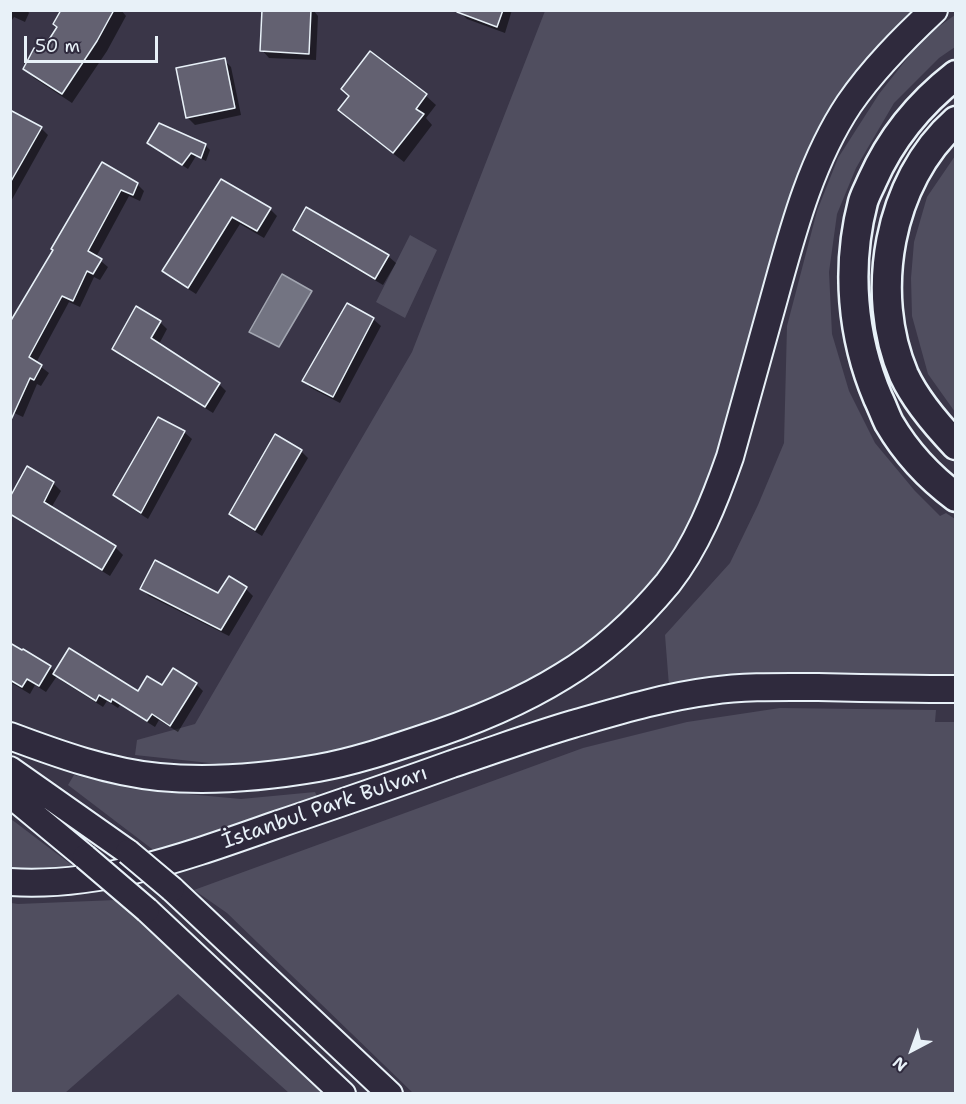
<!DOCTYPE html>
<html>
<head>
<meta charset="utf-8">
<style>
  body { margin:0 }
  #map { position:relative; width:966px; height:1104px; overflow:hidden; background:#3a3648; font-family:"Shantell Sans",sans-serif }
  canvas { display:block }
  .frame { position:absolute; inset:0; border:12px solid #e8f1f8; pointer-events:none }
  .north { position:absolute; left:882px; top:1020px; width:60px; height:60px; -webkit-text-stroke:4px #2f2a3d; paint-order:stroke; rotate:221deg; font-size:16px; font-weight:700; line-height:24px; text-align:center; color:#e8f1f8 }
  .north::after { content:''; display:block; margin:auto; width:21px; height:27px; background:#e8f1f8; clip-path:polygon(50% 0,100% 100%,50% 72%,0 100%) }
  .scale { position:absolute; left:24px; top:36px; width:134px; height:27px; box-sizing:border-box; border:3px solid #e8f1f8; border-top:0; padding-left:8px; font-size:18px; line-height:21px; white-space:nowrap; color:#e8f1f8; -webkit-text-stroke:4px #2f2a3d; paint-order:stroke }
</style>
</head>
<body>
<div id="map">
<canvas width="966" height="1104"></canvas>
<div class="frame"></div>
<div class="north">N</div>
<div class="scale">50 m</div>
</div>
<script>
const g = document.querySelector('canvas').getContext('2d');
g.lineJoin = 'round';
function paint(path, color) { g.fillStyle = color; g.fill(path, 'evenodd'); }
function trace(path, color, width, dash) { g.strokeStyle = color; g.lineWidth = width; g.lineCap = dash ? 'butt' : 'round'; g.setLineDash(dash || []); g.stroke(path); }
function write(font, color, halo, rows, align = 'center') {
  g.font = font + ' "Shantell Sans",sans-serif'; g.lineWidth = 5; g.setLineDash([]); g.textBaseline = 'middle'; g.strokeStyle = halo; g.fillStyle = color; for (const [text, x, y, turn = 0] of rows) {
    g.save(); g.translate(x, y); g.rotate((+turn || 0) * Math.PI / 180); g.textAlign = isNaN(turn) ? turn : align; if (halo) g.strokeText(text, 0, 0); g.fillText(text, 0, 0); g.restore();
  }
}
paint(new Path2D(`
  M545,11H916L838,104L708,490L678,551L650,590L607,632L533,681L475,709L394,735L309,760L219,764L135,755L137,740L195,724L412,352Z
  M955,15V47L939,58L894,103L856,168L837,214L829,272L832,334L849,391L875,443L915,491L940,516L946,513L955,519V674L775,676L669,686L665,635L730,563L758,505L784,443L787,326L817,211L838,158L879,94L924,37Z
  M955,156V412L928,374L912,316L911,278L914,242L927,197Z
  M410,235L437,250L405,318L376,302Z
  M780,708L936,710L935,722H955V1093H413L227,913L194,890L583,748L687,722Z
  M74,775L133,789L241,799L315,792L320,803L156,852L68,785Z
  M11,819L77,869L11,870Z
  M116,900L152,931L325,1093H289L178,994L65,1093L11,1094V903L18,904Z`), '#504e5f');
const water = new Path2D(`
  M282,274L312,291L279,347L249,332Z`);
paint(water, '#737482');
trace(water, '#a2a6b1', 1.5);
paint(new Path2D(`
  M10,10H27L29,13L25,22L14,17L10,23Z
  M63,10H121L126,16L107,51L72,103L34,78L25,68L41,54L59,27Z
  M264,10H313L318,16L316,60L269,58L262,50Z
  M460,10H512L505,33L467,19L460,12Z
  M371,53L426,96L436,105L426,118L432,125L404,162L350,120L340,110L351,97Z
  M224,60L231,67L241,115L195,125L188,118Z
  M10,112L41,128L48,135L10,203Z
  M160,125L206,146L210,150L206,161L196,156L188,169L154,147L149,143Z
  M102,164L137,184L144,191L140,201L129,196L96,257L108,267L100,280L94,277L80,307L69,302L36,363L49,373L41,386L37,384L23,417L12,412L10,325Z
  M222,181L270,209L277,216L264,238L240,224L196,294L171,278L164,271Z
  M306,209L388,256L396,263L383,285L302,237L295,230Z
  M373,319L381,326L340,403L311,388L304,381Z
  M160,322L167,329L159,344L219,384L226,391L213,413L121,356L114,349Z
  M158,419L184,432L192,439L148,519L122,502L115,495Z
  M301,451L308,458L262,536L238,521L230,514Z
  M28,468L53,483L61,491L51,508L115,547L123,555L110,576L10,515V501Z
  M142,589L219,595L246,589L253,596L229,636L149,596Z
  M10,645L24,651L50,667L55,673L139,693L162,687L196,684L203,691L178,732L159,720L155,727L120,705L118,708L107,701L103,707L62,681L57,676L46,692L35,685L30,694L10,682Z`), '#0007');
const building = new Path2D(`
  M61,10H114L97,41L62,94L23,69L34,48L41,52L57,27L53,24Z
  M262,10H311L309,54L260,51Z
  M457,10H503L497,27L457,12Z
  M370,51L427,94L416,109L424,114L393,153L338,110L349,96L341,89Z
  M225,58L235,108L186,118L176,68Z
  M10,110L42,127L10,183Z
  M159,123L206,144L201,158L191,153L182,165L147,143Z
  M102,162L138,183L133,195L121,190L88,251L102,259L93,274L87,271L73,301L62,296L29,357L42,365L34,380L30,378L10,422V322L53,250L51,249Z
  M221,179L271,208L257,231L232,217L188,288L162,271Z
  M306,207L389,255L375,279L293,230Z
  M347,303L374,318L333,397L302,381Z
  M136,306L161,321L151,338L220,383L205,407L112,349Z
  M158,417L185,431L141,513L113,495Z
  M275,434L302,450L255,530L229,514Z
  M27,466L54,482L44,502L116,546L102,570L10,514V497Z
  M155,560L218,593L229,576L247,587L221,630L140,589Z
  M10,643L22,650L23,649L51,666L39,686L27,679L22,687L10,680Z
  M69,648L138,691L147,676L162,685L173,668L197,683L170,726L152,714L147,721L112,699L111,702L99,695L96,701L53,674Z`);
paint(building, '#636171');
trace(building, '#e8f1f8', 1.5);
const primary = new Path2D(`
  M10,769L128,852
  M10,795L85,857
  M172,889L390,1094
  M147,910L343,1094`);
const trunk = new Path2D(`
  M10,736C58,754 108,772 159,777C211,782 266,777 318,768C352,762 385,751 418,740C468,724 518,704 563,676C603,652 639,618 668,583C697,546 715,500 730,457C745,403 760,349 775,295C793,230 811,161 849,104C873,69 903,39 934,10
  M10,882C103,888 190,855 276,825C335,805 394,785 452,764C492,751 532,736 573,724C618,711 664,697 711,691C746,686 783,687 818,687C864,688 910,689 956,689`);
const motorway = new Path2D(`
  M956,75C920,103 890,140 872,181C869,188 865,195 863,202C846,267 852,337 878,398C882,406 885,415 889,423C906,452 929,477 956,497
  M956,121C888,181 869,294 904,375C916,401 936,424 956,445`);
trace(primary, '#e8f1f8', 28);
trace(trunk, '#e8f1f8', 30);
trace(motorway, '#e8f1f8', 33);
trace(primary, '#2f2a3d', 24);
trace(trunk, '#2f2a3d', 26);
trace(motorway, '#2f2a3d', 28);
const primaryBridge = new Path2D(`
  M128,852L172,889
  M85,857L147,910`);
trace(primaryBridge, '#e8f1f8', 28, []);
trace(primaryBridge, '#2f2a3d', 24);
write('21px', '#e8f1f8', '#2f2a3d', [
  ["İstanbul Park Bulvarı",325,808,-19]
]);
</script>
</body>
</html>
